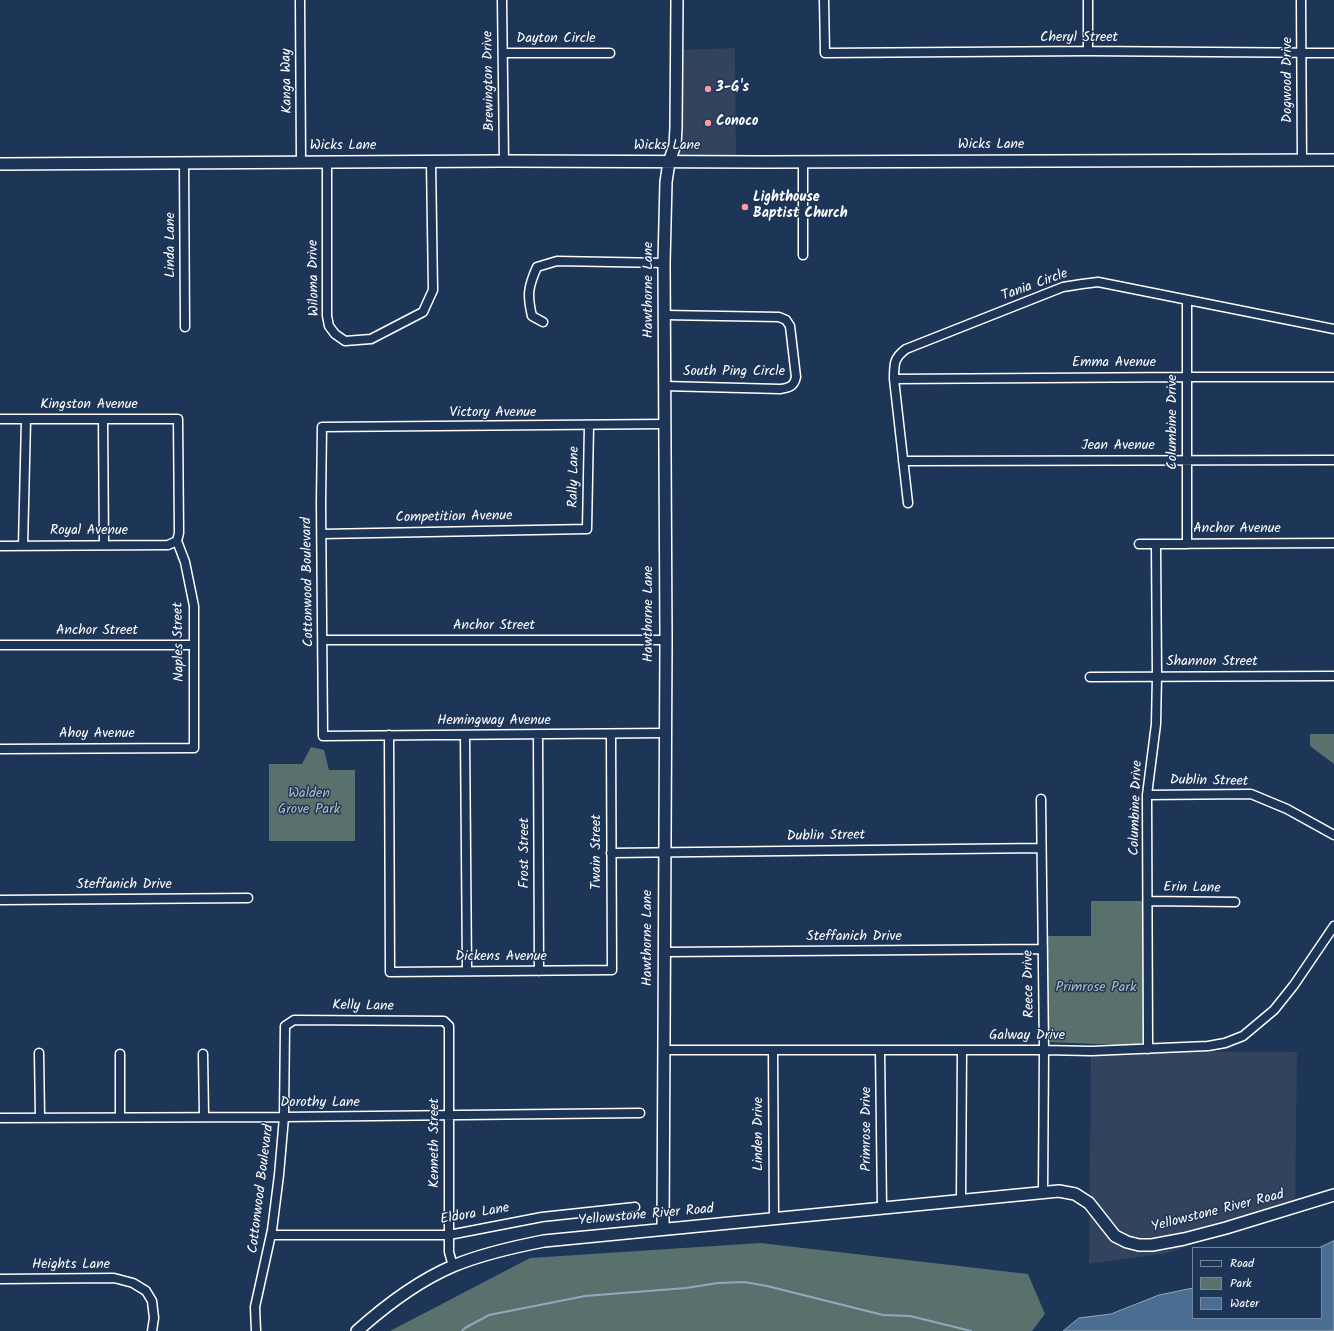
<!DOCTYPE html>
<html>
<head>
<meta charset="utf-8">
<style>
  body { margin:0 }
  #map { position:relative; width:1334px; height:1331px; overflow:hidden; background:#1d3557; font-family:Kalam,sans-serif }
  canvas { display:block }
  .legend { position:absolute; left:1192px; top:1247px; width:130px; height:72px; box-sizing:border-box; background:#1d3557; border:1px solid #77869a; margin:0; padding:5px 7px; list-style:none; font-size:12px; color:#fff }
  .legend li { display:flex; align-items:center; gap:8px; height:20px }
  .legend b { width:20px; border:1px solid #77869a }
</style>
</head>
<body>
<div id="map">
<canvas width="1334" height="1331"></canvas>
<ul class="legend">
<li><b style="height:5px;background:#1d3557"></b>Road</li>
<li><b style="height:11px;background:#59716d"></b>Park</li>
<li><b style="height:11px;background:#4a6e91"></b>Water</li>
</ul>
</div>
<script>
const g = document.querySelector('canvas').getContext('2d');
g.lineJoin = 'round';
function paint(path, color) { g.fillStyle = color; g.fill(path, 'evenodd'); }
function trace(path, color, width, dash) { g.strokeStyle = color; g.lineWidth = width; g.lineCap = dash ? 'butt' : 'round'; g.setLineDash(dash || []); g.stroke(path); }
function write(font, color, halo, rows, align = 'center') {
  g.font = font + ' Kalam,sans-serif'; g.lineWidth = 3; g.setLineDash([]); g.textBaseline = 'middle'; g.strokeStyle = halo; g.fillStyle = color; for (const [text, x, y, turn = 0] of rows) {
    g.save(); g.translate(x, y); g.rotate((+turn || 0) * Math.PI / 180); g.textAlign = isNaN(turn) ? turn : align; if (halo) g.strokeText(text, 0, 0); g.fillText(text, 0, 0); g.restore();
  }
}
paint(new Path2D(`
  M735,48L736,162H669L677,50Z
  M1091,1051L1297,1052L1295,1208L1168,1253L1089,1264Z`), '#32435e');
paint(new Path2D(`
  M1310,734H1334V764L1310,746Z
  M311,747L324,750L329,770H355V841H269V764H302Z
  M1091,901H1143L1145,1046L1047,1042V936H1091Z
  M760,1243L1028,1274L1045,1314L1032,1331H390L530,1258Z`), '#59716d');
const water = new Path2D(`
  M1334,1241V1331H1063L1079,1318L1111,1314L1159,1295L1193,1288V1318H1321V1248H1319Z`);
paint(water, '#4a6e91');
trace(water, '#92a8bd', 1);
trace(new Path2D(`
  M462,1331L465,1328L489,1315L585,1296L686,1288L718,1283L744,1282L767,1286L883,1315L910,1316L971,1331`), '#92a8bd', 2);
const minor = new Path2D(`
  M300,0L301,162
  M502,0L504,161
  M824,0L825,53L1088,51L1334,53
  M1088,0V51
  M1301,0L1302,160
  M503,53H610
  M327,162V316L329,326L335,334L345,341L371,339L423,312L433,290L431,162
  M184,163L185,327
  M803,255V162
  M664,315L779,317L786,320L790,326L796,377C794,387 788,388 780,389L664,386
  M543,322L532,316C527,295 528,287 537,267L557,261L664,263
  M894,379L1187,377H1334
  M0,419H178L179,533L177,541L185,562L194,606V748L0,749
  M103,419L104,545
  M664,424L322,427L321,503L323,736L665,733
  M903,461L1334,460
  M908,503L894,379C894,363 894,358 906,349L1063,287L1082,284L1098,282L1334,329
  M322,534L587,529L589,426
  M1139,544L1334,543
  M1187,544V300
  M0,546L168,545L177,541
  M23,546L26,420
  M323,640H666
  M0,645H194
  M1090,677L1334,676
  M538,734L539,971
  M389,735L390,972L612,970L611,734
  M465,735L467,971
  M1147,795L1251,794L1287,809L1334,835
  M1041,799L1044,1050L1043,1192
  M611,853L1041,848
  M0,900L248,898
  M1148,901L1235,902
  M665,952L1043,949
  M1148,1049L1147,795L1156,724L1157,676L1156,544
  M665,1050H1044L1091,1051L1208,1046L1225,1043L1243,1036L1274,1010L1294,985L1334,926
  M773,1050L774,1219
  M880,1050L882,1207
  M39,1053L40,1117
  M203,1054L204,1116
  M120,1117V1054
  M0,1118L284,1117L640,1113
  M961,1201L962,1050
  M271,1235H449L542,1217L635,1207
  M0,1279L114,1278L133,1283L146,1291L152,1301L154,1318L152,1331
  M256,1331L255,1307L272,1230L279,1175L284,1117L285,1026L294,1020L444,1021L449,1026V1252L453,1266`);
const tertiary = new Path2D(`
  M0,164L504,161L764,162L1334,160
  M663,1229L666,640L664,263L666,182L669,162L675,145L676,128L677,0
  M357,1331C385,1306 418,1281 453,1266C482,1254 513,1247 544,1241L1059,1191L1075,1194L1089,1203L1115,1236L1127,1242L1139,1245H1152L1184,1239L1226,1228L1334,1195`);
trace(minor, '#fff', 11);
trace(tertiary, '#fff', 14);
trace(minor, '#1d3557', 8);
trace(tertiary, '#1d3557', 11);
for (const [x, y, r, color] of [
  [708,89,4,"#ff9aa2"],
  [708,123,4,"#ff9aa2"],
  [745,207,4,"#ff9aa2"]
]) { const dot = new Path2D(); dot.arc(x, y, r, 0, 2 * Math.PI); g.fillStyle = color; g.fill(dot); trace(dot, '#1d3557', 1.5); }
write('14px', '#fff', '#1d3557', [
  ["Cheryl Street",1079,39],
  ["Dayton Circle",556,40],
  ["Dogwood Drive",1289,80,-90],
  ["Kanga Way",288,81,-91],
  ["Brewington Drive",490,81,-91],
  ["Wicks Lane",991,146],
  ["Wicks Lane",343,147],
  ["Wicks Lane",667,147],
  ["Linda Lane",172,245,-90],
  ["Wiloma Drive",315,278,-91],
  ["Tania Circle",1035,286,-20],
  ["Hawthorne Lane",650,290,-90],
  ["Emma Avenue",1114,364],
  ["South Ping Circle",734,373],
  ["Kingston Avenue",89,406],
  ["Victory Avenue",493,414],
  ["Columbine Drive",1174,422,-90],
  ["Jean Avenue",1118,447],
  ["Rally Lane",575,477,-89],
  ["Competition Avenue",454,518,-1],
  ["Anchor Avenue",1237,530],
  ["Royal Avenue",89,532],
  ["Cottonwood Boulevard",309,582,-91],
  ["Hawthorne Lane",650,614,-90],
  ["Anchor Street",494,627],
  ["Anchor Street",97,632],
  ["Naples Street",180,642,-91],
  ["Shannon Street",1212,663],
  ["Hemingway Avenue",494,722],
  ["Ahoy Avenue",97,735],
  ["Dublin Street",1209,782,1],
  ["Columbine Drive",1137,808,-88],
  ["Dublin Street",826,837,-1],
  ["Twain Street",598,852,-90],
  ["Frost Street",526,853,-90],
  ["Steffanich Drive",124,886],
  ["Erin Lane",1192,889,1],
  ["Hawthorne Lane",649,938,-90],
  ["Steffanich Drive",854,938],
  ["Dickens Avenue",501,958],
  ["Reece Drive",1030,984,-91],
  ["Kelly Lane",363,1007,1],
  ["Galway Drive",1027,1037],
  ["Dorothy Lane",320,1104],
  ["Primrose Drive",868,1129,-90],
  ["Linden Drive",760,1134,-90],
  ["Kenneth Street",436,1143,-90],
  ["Cottonwood Boulevard",262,1189,-83],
  ["Yellowstone River Road",1218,1212,-14],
  ["Eldora Lane",475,1215,-10],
  ["Yellowstone River Road",646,1216,-5],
  ["Heights Lane",71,1266]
]);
write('bold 14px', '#fff', '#1d3557', [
  ["3-G's",716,89],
  ["Conoco",716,123],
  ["Lighthouse",753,199],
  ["Baptist Church",753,215]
], 'left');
write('14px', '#b4bfbd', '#1d3557', [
  ["Walden",309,795],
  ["Grove Park",309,811],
  ["Primrose Park",1096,989]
]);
</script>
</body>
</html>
